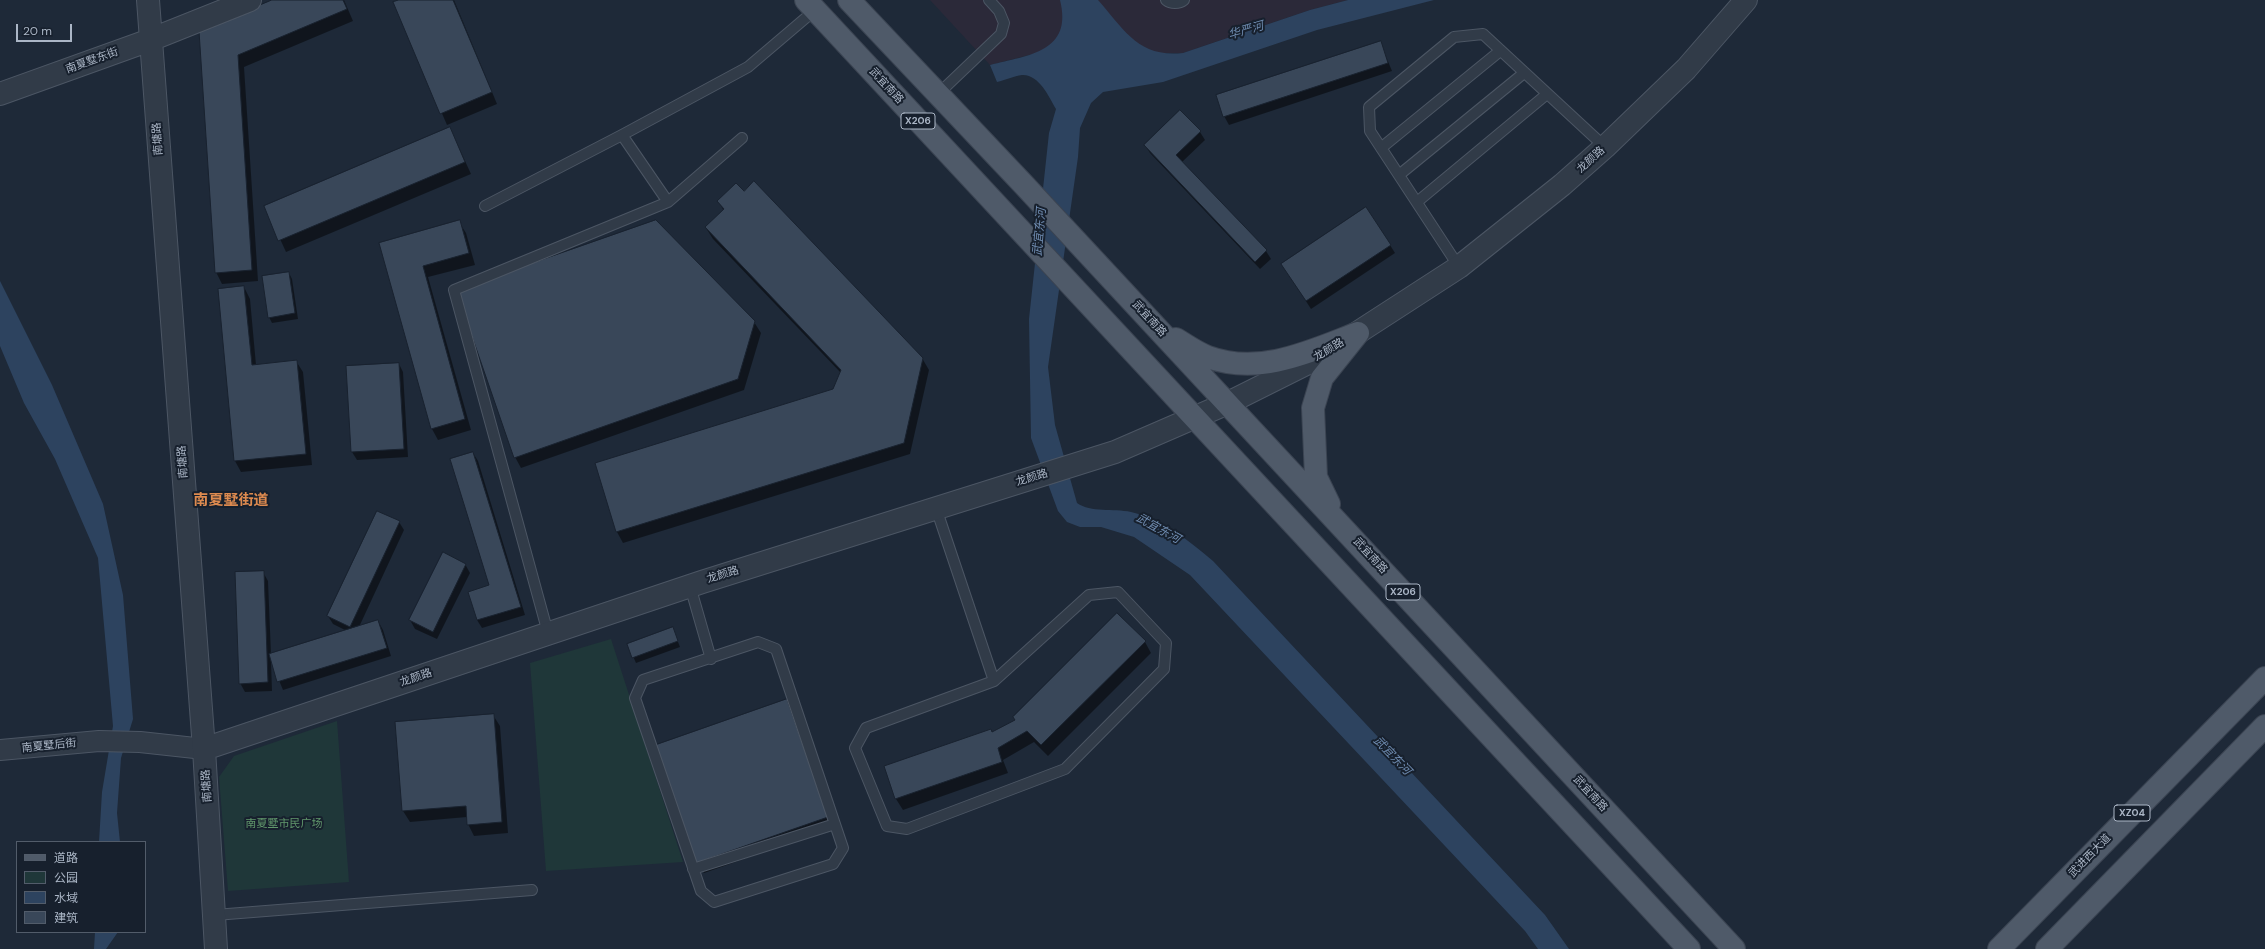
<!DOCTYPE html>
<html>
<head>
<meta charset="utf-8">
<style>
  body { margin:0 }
  #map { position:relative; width:2265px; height:949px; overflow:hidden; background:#1e2938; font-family:"DM Sans","Noto Sans SC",sans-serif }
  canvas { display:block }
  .legend { position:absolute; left:16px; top:841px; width:130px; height:92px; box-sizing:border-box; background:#17202d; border:1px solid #525c6a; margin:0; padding:5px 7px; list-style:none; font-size:12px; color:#abb6c6 }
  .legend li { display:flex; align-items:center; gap:8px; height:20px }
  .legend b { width:20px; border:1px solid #525c6a }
  .scale { position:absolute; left:16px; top:24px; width:56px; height:18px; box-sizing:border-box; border:2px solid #abb6c6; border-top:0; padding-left:5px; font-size:12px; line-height:14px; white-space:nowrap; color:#abb6c6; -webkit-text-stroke:3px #17202d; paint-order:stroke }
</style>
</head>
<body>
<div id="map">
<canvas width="2265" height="949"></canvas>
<ul class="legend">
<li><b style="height:5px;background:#4f5a69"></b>道路</li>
<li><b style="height:11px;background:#1f3739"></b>公园</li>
<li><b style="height:11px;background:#2d435f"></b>水域</li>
<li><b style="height:11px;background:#394759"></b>建筑</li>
</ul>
<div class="scale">20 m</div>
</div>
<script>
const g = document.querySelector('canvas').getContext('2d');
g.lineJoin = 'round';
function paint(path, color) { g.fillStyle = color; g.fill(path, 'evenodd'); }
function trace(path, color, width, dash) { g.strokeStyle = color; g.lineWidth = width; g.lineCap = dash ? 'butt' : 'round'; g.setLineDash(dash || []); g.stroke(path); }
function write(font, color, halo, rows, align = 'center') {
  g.font = font + ' "DM Sans","Noto Sans SC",sans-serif'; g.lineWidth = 4; g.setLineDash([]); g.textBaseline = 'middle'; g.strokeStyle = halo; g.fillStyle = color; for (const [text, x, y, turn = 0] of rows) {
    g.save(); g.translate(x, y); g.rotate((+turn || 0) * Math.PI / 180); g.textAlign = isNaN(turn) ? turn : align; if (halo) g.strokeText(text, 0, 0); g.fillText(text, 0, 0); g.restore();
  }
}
paint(new Path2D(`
  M930,0H1348L1310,10L1183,53H1037L990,65Z`), '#2b2939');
paint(new Path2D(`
  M611,639L683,862L546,871L530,663Z
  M337,721L349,882L228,891L219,777L234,756Z`), '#1f3739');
paint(new Path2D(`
  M1060,0H1098C1124,29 1138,58 1183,53L1310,10L1348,0H1434L1317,30L1163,82L1103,92L1091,103L1080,128L1078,157L1048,367L1055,425L1077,503C1091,513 1113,508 1131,512C1161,519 1190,541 1213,561L1545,915L1569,949H1538L1525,931L1190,575L1134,537L1101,527H1080L1067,522L1058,511L1031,438L1029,319L1049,133L1056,109C1049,97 1039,74 1022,75C1014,76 1005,80 997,82L990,65C1029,55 1073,52 1060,0Z
  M0,281L52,385L103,504L123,595L133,719L121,758L117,813L120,842H99L102,792L113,726L98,558L55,459L24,403L0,346Z
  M95,932H118L106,949H94Z`), '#2d435f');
paint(new Path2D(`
  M274,0H344L353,21L244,67L258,281L222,284L216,272L200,32Z
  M401,0H454L497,104L447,125L394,3Z
  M1380,42L1392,71L1229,125L1224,116Z
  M450,128L471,174L286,252L265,206Z
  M1200,132L1205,140L1182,162L1266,251L1271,259L1260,269L1150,153L1145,145Z
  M744,192L922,358L929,370L910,454L623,543L617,532L596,464L834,390L841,373L713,239L706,228L724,211L718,201Z
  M459,222L466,233L475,265L428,277L471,430L438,440L432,429L380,244Z
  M1390,245L1395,253L1311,309L1282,264Z
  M289,273L292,279L298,319L272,323L269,317Z
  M244,287L250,299L256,365L296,361L303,372L312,465L241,472L235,461Z
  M754,322L761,333L744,390L521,468L515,457Z
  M399,364L403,372L408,457L357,460L352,452Z
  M473,453L478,461L525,615L482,628L477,620L469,592L490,586Z
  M399,522L404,530L359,627L378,621L383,630L391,656L283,690L271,661L272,691L245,692L240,683L263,572L268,581L271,654L347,631L333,624L328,616Z
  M465,564L470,573L437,639L415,629L410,620Z
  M673,629L680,647L636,663L628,645Z
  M1145,642L1151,653L1048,756L1034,742L1003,760L1008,773L903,810L896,799L886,767L991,730L993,733Z
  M786,700L793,711L833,828L704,873L697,862Z
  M493,715L500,726L508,833L474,836L468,824L467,817L410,822L403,811Z`), '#0007');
const building = new Path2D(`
  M272,0H343L347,9L238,55L252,270L215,273L199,31Z
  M399,0H453L492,92L440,114L393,2Z
  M1381,41L1388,63L1223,117L1216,95Z
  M1180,110L1201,131L1176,155L1267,250L1255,262L1144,145Z
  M450,127L465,162L278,241L264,206Z
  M754,181L923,358L904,443L616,532L595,463L833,389L841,370L705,227L724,209L717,201L736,183L744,191Z
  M1366,207L1391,245L1306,301L1281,264Z
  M460,220L469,253L423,266L465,419L431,429L379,243Z
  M656,220L755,321L738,379L514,458L456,290Z
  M289,272L295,313L268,318L262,276Z
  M244,286L252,365L297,360L306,454L234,461L218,289Z
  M399,363L404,449L351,452L346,366Z
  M473,452L521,607L477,620L468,592L489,585L450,459Z
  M377,511L400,521L350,627L327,616Z
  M443,552L466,564L433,632L409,620Z
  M264,571L268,682L239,684L235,572Z
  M1117,613L1146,641L1041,745L1027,731L998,748L1002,762L895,799L884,766L991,729L992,732L1015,720L1013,717Z
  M378,620L387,648L277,682L269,654Z
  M673,627L678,641L632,658L627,644Z
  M787,699L828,817L696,863L656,745Z
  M494,714L502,822L467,825L466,806L402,811L395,722Z`);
paint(building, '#394759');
trace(building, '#19222f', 1);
const service = new Path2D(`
  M1166,0C1171,4 1179,4 1184,0
  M937,95L1001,34L1004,23L999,11L989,0
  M622,135L668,202
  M1381,148L1500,51
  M1399,175L1524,73
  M1417,202L1547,94
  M485,206L622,135L748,67L815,10
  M1459,267L1370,131L1369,107L1454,37L1483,34L1605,147
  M936,508L994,681
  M690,586L711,659
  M1118,592L1166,643L1164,669L1065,769L907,829L887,826L855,748L866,728L994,681L1089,595Z
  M548,633L454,290L668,202L742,138
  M758,642L776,649L843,848L833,864L714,902L701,891L635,698L643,680Z
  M693,869L835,824
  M215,915L532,890`);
const minor = new Path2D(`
  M0,750L99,741L140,742L204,749`);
const tertiary = new Path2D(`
  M148,0L204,749L216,949
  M0,94L150,40L250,0
  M204,749L702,582L1115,452L1228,403L1320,357L1459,267L1562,185L1605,147L1686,69L1746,0`);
const primary = new Path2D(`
  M806,0L1689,949
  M849,0L1025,186L1734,949
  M1176,339C1186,345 1197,353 1208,357C1260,376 1311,351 1358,333
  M1329,504L1316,477L1313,408L1322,378L1358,333
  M1999,949L2265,678
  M2047,949L2265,726`);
trace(service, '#4c5664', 12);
trace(minor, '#4c5664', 22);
trace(tertiary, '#4c5664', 24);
trace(primary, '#3b4452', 24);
trace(service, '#313b48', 10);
trace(minor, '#313b48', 20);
trace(tertiary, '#313b48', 22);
trace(primary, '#4f5a69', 22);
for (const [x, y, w] of [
  [918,121,34],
  [1403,592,34],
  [2132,813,36]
]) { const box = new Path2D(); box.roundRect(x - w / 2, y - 8, w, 16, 3); g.fillStyle = '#17202d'; g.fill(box); trace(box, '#abb6c6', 1); }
write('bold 10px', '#abb6c6', null, [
  ["X206",918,121],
  ["X206",1403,592],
  ["XZ04",2132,813]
]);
write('11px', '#abb6c6', '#17202d', [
  ["南夏墅东街",92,61,-20],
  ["武宜南路",886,86,47],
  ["南塘路",158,139,-94],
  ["龙颜路",1591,160,-42],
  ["武宜南路",1149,319,47],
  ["龙颜路",1329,350,-31],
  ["南塘路",183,462,-94],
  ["龙颜路",1032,478,-17],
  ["武宜南路",1370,556,47],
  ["龙颜路",723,575,-17],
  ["龙颜路",416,678,-19],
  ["南夏墅后街",49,746,-6],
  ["南塘路",207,786,-94],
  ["武宜南路",1590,794,47],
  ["武进西大道",2090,856,-46]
]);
write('11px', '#61986c', '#17202d', [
  ["南夏墅市民广场",284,824]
]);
write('italic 12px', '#708db2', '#17202d', [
  ["华严河",1246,31,-16],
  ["武宜东河",1040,232,-85],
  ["武宜东河",1158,529,29],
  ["武宜东河",1392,756,46]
]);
write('bold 15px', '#dd8a4f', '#17202d', [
  ["南夏墅街道",231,501]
]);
</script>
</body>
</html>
